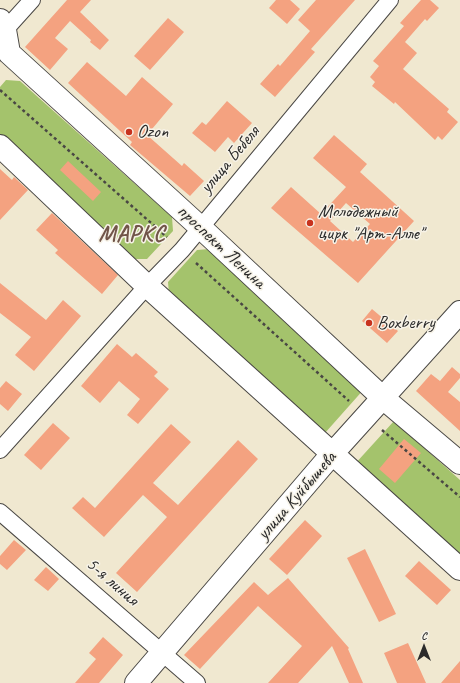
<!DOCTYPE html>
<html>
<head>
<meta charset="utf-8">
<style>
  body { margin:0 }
  #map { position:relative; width:460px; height:683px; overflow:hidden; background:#f0e8d0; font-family:Caveat,sans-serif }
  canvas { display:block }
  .north { position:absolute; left:404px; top:627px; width:40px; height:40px; -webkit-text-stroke:3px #f7f3e8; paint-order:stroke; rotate:0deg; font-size:11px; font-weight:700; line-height:16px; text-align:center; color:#2b2b2b }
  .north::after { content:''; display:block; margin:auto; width:14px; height:18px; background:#2b2b2b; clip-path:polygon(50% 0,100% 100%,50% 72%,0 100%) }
</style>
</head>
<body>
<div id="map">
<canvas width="460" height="683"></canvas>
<div class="north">С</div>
</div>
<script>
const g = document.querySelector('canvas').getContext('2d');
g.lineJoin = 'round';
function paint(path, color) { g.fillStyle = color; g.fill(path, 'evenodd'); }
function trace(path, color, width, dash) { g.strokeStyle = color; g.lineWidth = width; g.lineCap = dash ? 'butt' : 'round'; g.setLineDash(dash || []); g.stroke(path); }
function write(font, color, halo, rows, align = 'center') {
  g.font = font + ' Caveat,sans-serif'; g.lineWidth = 3; g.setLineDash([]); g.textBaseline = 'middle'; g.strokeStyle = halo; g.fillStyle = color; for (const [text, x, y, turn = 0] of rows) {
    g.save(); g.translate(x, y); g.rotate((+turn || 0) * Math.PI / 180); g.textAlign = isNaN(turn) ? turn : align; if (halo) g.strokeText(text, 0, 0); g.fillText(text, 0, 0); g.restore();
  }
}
paint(new Path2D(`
  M6,80L20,81L172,217L173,231L147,259H134L0,139V87Z
  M210,249L365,388L325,433L169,294L168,282L197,250Z
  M394,421L460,480V560L354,465Z`), '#a4c36c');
paint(new Path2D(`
  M67,0H91L80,12L109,40L100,50L90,42L91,40L70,21L55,38L68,49L50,70L25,47Z
  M276,0H290L300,9L287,24L269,8Z
  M316,0H355L311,49L315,52L275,97L260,84L278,64L280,66L310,31L298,20Z
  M421,0H430L439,8L427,21L425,19L405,42L417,53L403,69L449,109L447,112L458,122L442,140L438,136L435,140L395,102L394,104L372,86L375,82L370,77L379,66L373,61L404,26L400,23Z
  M168,18L184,32L150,70L134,56Z
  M87,62L126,96L142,77L173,104L147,135L182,166L184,163L204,181L190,196L130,145L132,142L68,83Z
  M227,101L252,123L234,143L228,137L215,152L192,133L202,122L206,125Z
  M334,135L367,164L360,172L414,221L358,283L271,208L291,187L321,214L346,187L313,158ZM346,203L370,224L353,242L330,221Z
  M68,161L101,192L93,201L60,170Z
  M0,169L12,180L14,177L28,190L0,220Z
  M52,213L118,275L102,294L55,253L58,250L36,230Z
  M0,283L46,320L63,300L81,316L34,371L15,355L31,337L0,313Z
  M372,309L398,331L387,343L362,321Z
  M117,344L132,357L136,353L158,372L154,376L169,389L138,424L127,415L140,399L119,381L100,403L81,386Z
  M452,367L460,374V378L448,392L460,402V431L416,391L431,374L440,381Z
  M6,381L22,394L8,411L0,404V388Z
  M53,423L70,438L41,470L24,455Z
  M171,424L191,442L153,483L178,505L238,440L258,459L137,592L116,573L167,517L143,495L104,537L72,508L83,497L95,508Z
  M404,439L421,453L395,483L379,469Z
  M305,520L322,536L287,575L269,559Z
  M14,540L26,550L7,570L0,564V556Z
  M365,549L396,614L379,622L347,558Z
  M419,561L451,590L437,605L405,576Z
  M46,567L59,579L48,591L34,580Z
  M288,578L349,648L348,649L363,683H349L332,646L298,683H268L302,646L258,606L200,669L184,655L254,582L268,595Z
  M103,637L123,655L99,683H75L96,659L89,653Z
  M408,643L426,683H397L384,653Z
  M460,661V683H441Z`), '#f4a280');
const street = new Path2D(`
  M5,30L32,0
  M0,450L147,286L182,250L390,0
  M0,512L197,683`);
const secondary = new Path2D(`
  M0,20L5,30L9,53L200,227L383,398L460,463
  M0,146L147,286L460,569
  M136,683L332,454L460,312`);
trace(street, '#494744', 18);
trace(secondary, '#494744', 24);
trace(new Path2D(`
  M0,90L167,237
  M196,263L349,401
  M382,430L460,497`), '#494744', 2.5, [3, 3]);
trace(street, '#fff', 16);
trace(secondary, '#fff', 22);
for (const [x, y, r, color] of [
  [129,132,4,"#c8321e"],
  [310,223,4,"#c8321e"],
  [369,323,4,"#c8321e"]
]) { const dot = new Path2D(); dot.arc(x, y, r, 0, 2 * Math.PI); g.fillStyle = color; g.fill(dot); trace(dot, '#f7f3e8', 1.5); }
write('19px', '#2b2b2b', '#f7f3e8', [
  ["Ozon",137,132],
  ["Молодежный",318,212],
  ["цирк \"Арт-Алле\"",318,234],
  ["Boxberry",377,323]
], 'left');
write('19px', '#2b2b2b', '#f7f3e8', [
  ["улица Бебеля",230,160,-50],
  ["проспект Ленина",221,247,43],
  ["улица Куйбышева",297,496,-49],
  ["5-я линия",112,582,41]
]);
g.letterSpacing = '1px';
write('bold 23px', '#715549', '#f7f3e8', [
  ["МАРКС",132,235]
]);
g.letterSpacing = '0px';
</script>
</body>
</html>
